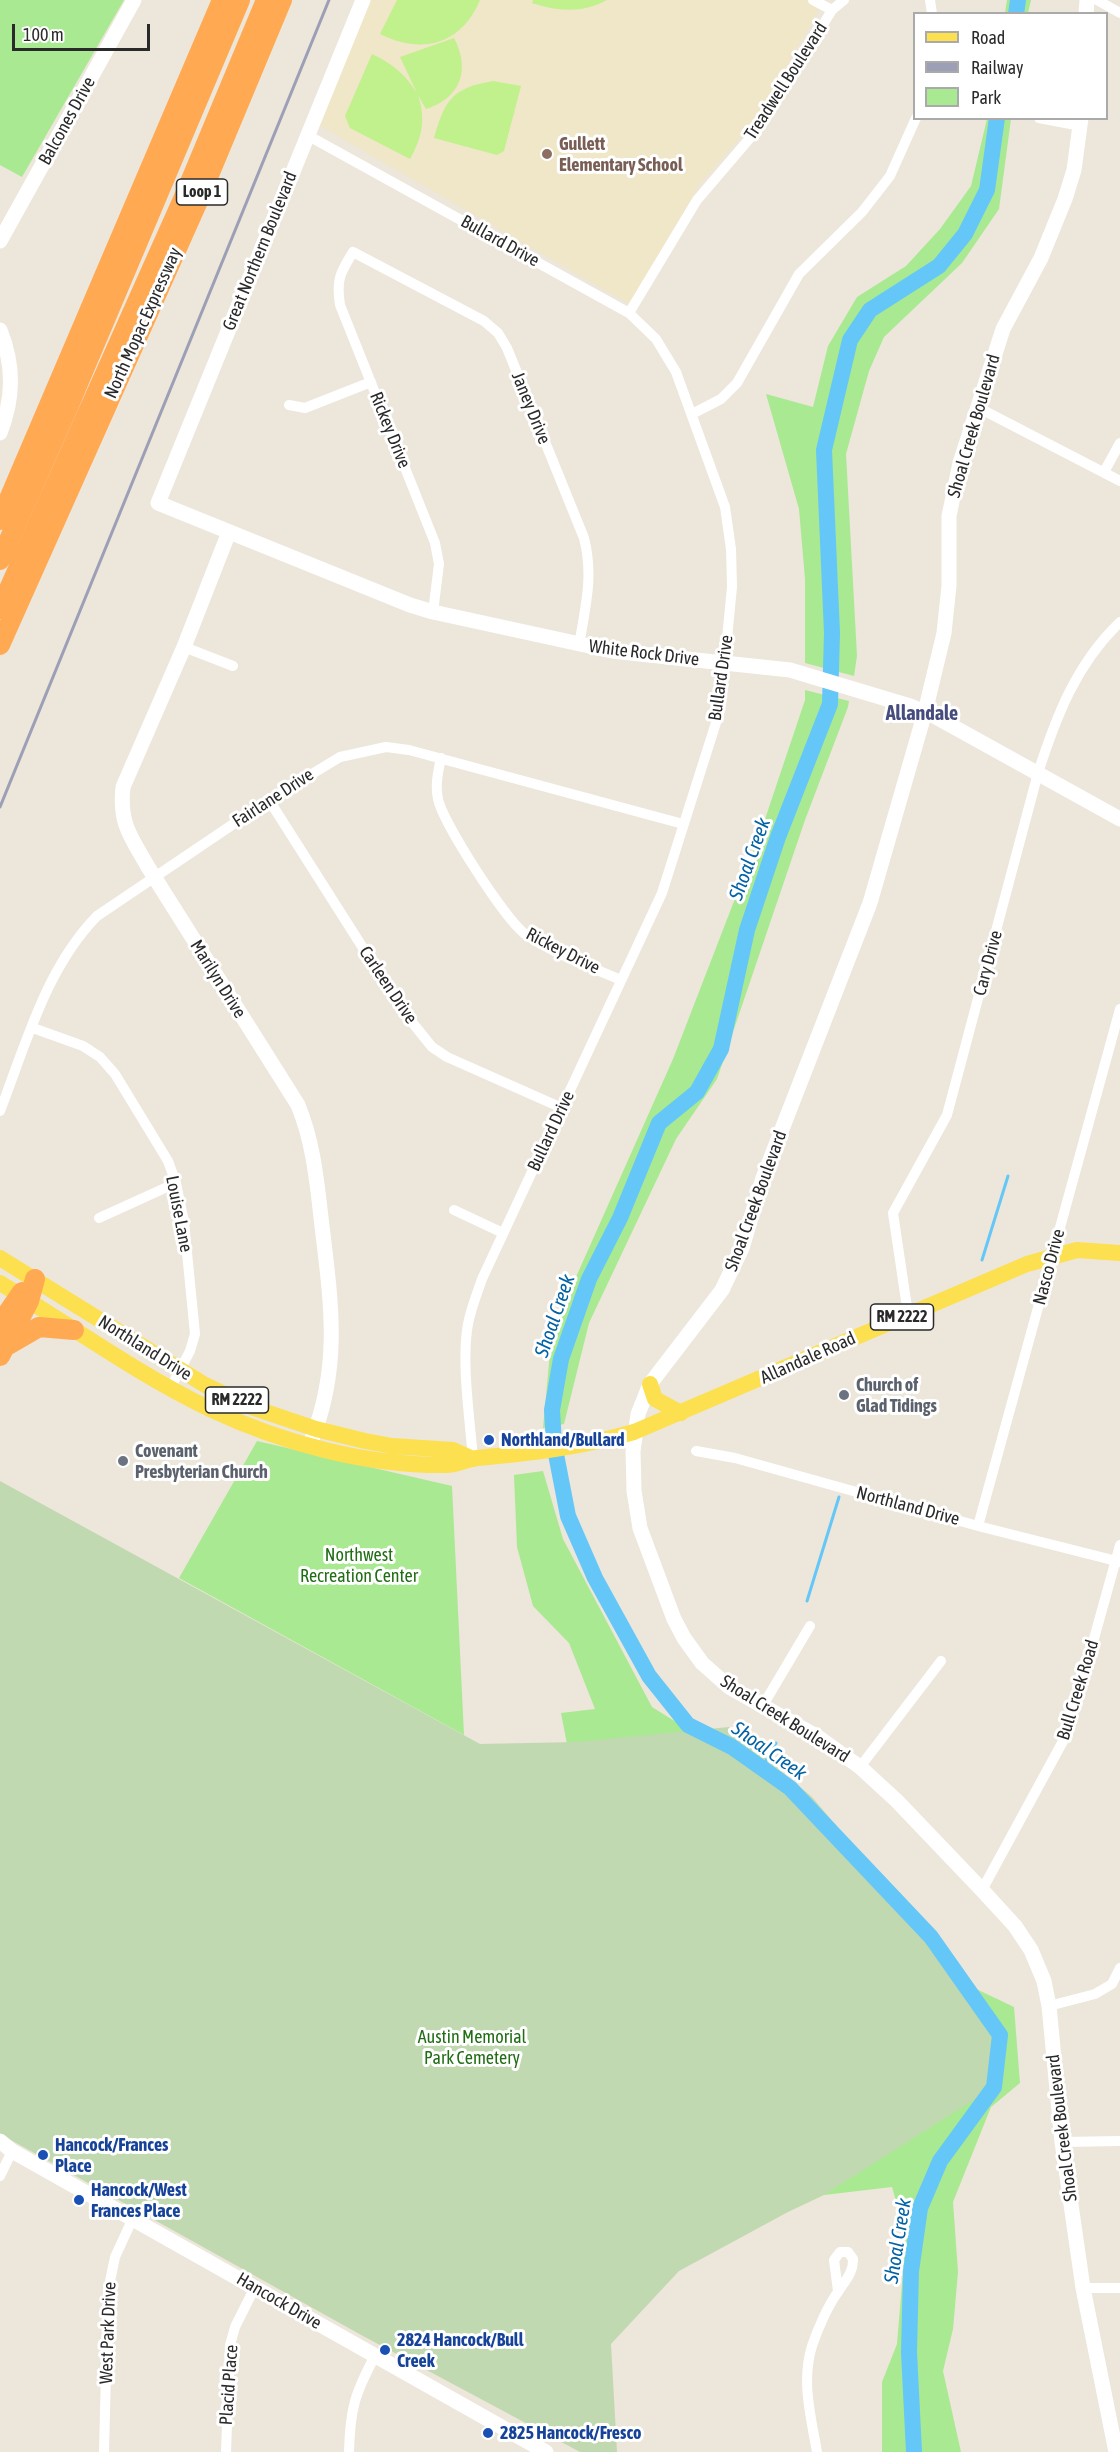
<!DOCTYPE html>
<html>
<head>
<meta charset="utf-8">
<style>
  body { margin:0 }
  #map { position:relative; width:1120px; height:2452px; overflow:hidden; background:#ede6da; font-family:"Asap Condensed",sans-serif }
  canvas { display:block }
  .legend { position:absolute; left:913px; top:12px; width:195px; height:108px; box-sizing:border-box; background:#fff; border:2px solid #aaa; margin:0; padding:8px 10px; list-style:none; font-size:18px; color:#2a2a2a }
  .legend li { display:flex; align-items:center; gap:12px; height:30px }
  .legend b { width:30px; border:2px solid #aaa }
  .scale { position:absolute; left:12px; top:24px; width:138px; height:27px; box-sizing:border-box; border:3px solid #2a2a2a; border-top:0; padding-left:8px; font-size:18px; line-height:21px; white-space:nowrap; color:#2a2a2a; -webkit-text-stroke:4px #fff; paint-order:stroke }
</style>
</head>
<body>
<div id="map">
<canvas width="1120" height="2452"></canvas>
<ul class="legend">
<li><b style="height:8px;background:#fce050"></b>Road</li>
<li><b style="height:8px;background:#9d9fb6"></b>Railway</li>
<li><b style="height:16px;background:#a9e992"></b>Park</li>
</ul>
<div class="scale">100 m</div>
</div>
<script>
const g = document.querySelector('canvas').getContext('2d');
g.lineJoin = 'round';
function paint(path, color) { g.fillStyle = color; g.fill(path, 'evenodd'); }
function trace(path, color, width, dash) { g.strokeStyle = color; g.lineWidth = width; g.lineCap = dash ? 'butt' : 'round'; g.setLineDash(dash || []); g.stroke(path); }
function write(font, color, halo, rows, align = 'center') {
  g.font = font + ' "Asap Condensed",sans-serif'; g.lineWidth = 6; g.setLineDash([]); g.textBaseline = 'middle'; g.strokeStyle = halo; g.fillStyle = color; for (const [text, x, y, turn = 0] of rows) {
    g.save(); g.translate(x, y); g.rotate((+turn || 0) * Math.PI / 180); g.textAlign = isNaN(turn) ? turn : align; if (halo) g.strokeText(text, 0, 0); g.fillText(text, 0, 0); g.restore();
  }
}
paint(new Path2D(`
  M366,0H805L820,8L760,114L700,184L629,304L317,124Z`), '#f0e6c8');
paint(new Path2D(`
  M0,0H124L22,177L0,165Z
  M1007,0H1031L1028,13H1005Z
  M987,119H1011L999,209L962,263L884,337L869,371L846,454L857,656L854,676L805,663V579L799,509L766,394L813,407L828,346L857,297L906,266L940,229L971,186Z
  M805,690L849,701L848,707L805,820L717,1079L676,1139L589,1323L564,1424L543,1428L552,1331L673,1059L760,834L805,700Z
  M257,1441L452,1486L464,1735L179,1578Z
  M543,1471L563,1539L652,1707L758,1773L953,1978L1014,2007L1020,2083L991,2107L953,2202L958,2272L953,2329L943,2371L961,2452H882V2382L897,2344L906,2236L892,2187L824,2195L817,2142L602,1926L561,1713L595,1709L569,1643L533,1606L517,1547L514,1475Z`), '#a9e992');
paint(new Path2D(`
  M0,1481L480,1744L576,1742L729,1727L812,1797L931,1937L1000,2035L994,2087L824,2195L788,2212L679,2271L611,2344L617,2452H580L363,2336L0,2134Z`), '#c1d9b0');
paint(new Path2D(`
  M397,0H480C461,45 422,55 380,34Z
  M533,0H607C583,13 558,12 532,3Z
  M454,38C471,71 460,98 426,109L418,95C426,119 422,138 410,159L350,128L345,116L372,54C393,64 405,74 417,93L400,57Z
  M493,81L521,86L504,151L497,155L434,138C445,100 452,88 493,81Z`), '#c0f18c');
trace(new Path2D(`
  M982,1260L1008,1176
  M807,1601L839,1497
  M762,1768L776,1743`), '#64c7f8', 3);
trace(new Path2D(`
  M1016,14L1018,0
  M914,2452L909,2352L911,2271L920,2208L940,2161L994,2087L1000,2035L931,1937L790,1788L732,1747L688,1725L649,1676L595,1578L568,1516L554,1444L552,1410L561,1359L589,1279L620,1218L659,1123L697,1092L721,1049L747,930L778,837L830,704L832,633L824,450L850,340L870,310L939,266L965,234L987,190L997,118`), '#64c7f8', 16);
trace(new Path2D(`
  M813,0L832,10
  M930,0L932,14
  M1097,0L1120,13
  M1039,118L1081,126
  M307,135L629,313L656,339L676,372L725,507L731,549L732,587L720,710L662,893L482,1279C477,1294 471,1308 468,1324C461,1361 470,1420 473,1459
  M629,313L697,200L762,124L832,10L844,0
  M289,405L305,408L371,382
  M977,407L1120,481
  M692,414L721,399L737,383L799,274L862,212L890,176L916,118
  M1104,472L1120,443
  M433,612L439,564L435,543L340,305C336,280 340,273 353,252L484,321L498,333L507,348L584,538C594,577 585,607 579,646
  M184,647L233,666
  M441,758C438,772 435,785 438,799C443,823 505,919 525,934C554,954 589,966 621,980
  M269,800L403,1011L432,1047L447,1057L562,1108
  M33,1028L83,1046L100,1057L115,1074L168,1161L176,1183L184,1222L195,1334L190,1351L171,1387
  M0,1111C26,1044 46,968 97,916L269,800L340,757L386,747L409,750L683,824
  M454,1210L503,1233
  M99,1218L176,1183
  M908,1314L893,1213L947,1115L1038,773C1056,717 1076,664 1120,622
  M696,1451L735,1458L978,1526L1120,1562
  M978,1526L1120,1009
  M762,1707L810,1626
  M860,1767L941,1661
  M982,1890L1068,1732L1120,1545
  M1049,2006L1095,1994L1112,1984L1120,1968
  M1062,2142L1120,2141
  M0,2176L12,2151
  M1083,2288H1120
  M104,2452L108,2291L115,2257L133,2218
  M226,2452L230,2345L235,2327L255,2287
  M349,2452C350,2409 355,2393 375,2356
  M817,2452C811,2417 801,2381 812,2346C817,2331 828,2305 838,2292C844,2282 854,2272 853,2259L848,2252H840L834,2260L838,2291`), '#fff', 10);
trace(new Path2D(`
  M363,0L158,503L410,605L433,612L612,651L790,670L910,706L934,716L1120,819
  M1086,14L1087,0
  M1081,118L1074,170L1065,199L1041,258L1003,329L960,463L949,516V586L944,633L925,712L870,903L763,1178L742,1248L722,1290L650,1384L638,1414L633,1451L634,1491L640,1528L674,1619L684,1638L702,1663L729,1687L818,1737L860,1767L897,1801L982,1890L1015,1926L1031,1950L1044,1981L1049,2006L1062,2142L1083,2288L1116,2452
  M0,241L134,0
  M0,330C14,365 14,397 0,433
  M229,532L184,647L123,787C119,824 131,837 148,867L298,1105C314,1144 317,1184 322,1226C331,1302 341,1365 312,1439
  M0,2141L12,2151L546,2452`), '#fff', 15);
trace(new Path2D(`
  M0,1258L205,1385L254,1408L316,1429L365,1441L392,1446L453,1450L473,1459
  M0,1283C70,1325 137,1374 210,1409C282,1443 366,1466 447,1465C457,1465 467,1459 477,1458C531,1453 582,1447 634,1432L1027,1264L1077,1250L1120,1253
  M650,1384L655,1399L681,1413`), '#fce050', 16);
trace(new Path2D(`
  M0,520L222,0
  M0,560L69,405L240,0
  M0,609L183,199L266,0
  M0,645L199,199L282,0
  M0,1324L22,1292
  M8,1345L39,1327L74,1330
  M0,1356L29,1301L35,1279`), '#ffa953', 20);
trace(new Path2D(`
  M0,807L329,0`), '#9d9fb6', 3);
for (const [x, y, r, color] of [
  [547,154,6,"#8d6e63"],
  [844,1395,6,"#6b7280"],
  [489,1440,6,"#1a4fb4"],
  [123,1461,6,"#6b7280"],
  [43,2155,6,"#1a4fb4"],
  [79,2200,6,"#1a4fb4"],
  [385,2350,6,"#1a4fb4"],
  [488,2433,6,"#1a4fb4"]
]) { const dot = new Path2D(); dot.arc(x, y, r, 0, 2 * Math.PI); g.fillStyle = color; g.fill(dot); trace(dot, '#fff', 2); }
for (const [x, y, w] of [
  [202,192,51],
  [902,1317,63],
  [237,1400,63]
]) { const box = new Path2D(); box.roundRect(x - w / 2, y - 13, w, 26, 4.5); g.fillStyle = '#fff'; g.fill(box); trace(box, '#2a2a2a', 1.5); }
write('bold 16px', '#2a2a2a', null, [
  ["Loop 1",202,192],
  ["RM 2222",902,1317],
  ["RM 2222",237,1400]
]);
write('18px', '#2a2a2a', '#fff', [
  ["Treadwell Boulevard",786,81,-57],
  ["Balcones Drive",67,121,-61],
  ["Bullard Drive",500,241,29],
  ["Great Northern Boulevard",260,251,-68],
  ["North Mopac Expressway",143,323,-66],
  ["Janey Drive",531,408,68],
  ["Shoal Creek Boulevard",974,426,-74],
  ["Rickey Drive",390,430,68],
  ["White Rock Drive",644,653,7],
  ["Bullard Drive",721,678,-82],
  ["Fairlane Drive",273,798,-33],
  ["Rickey Drive",563,951,27],
  ["Cary Drive",988,963,-75],
  ["Marilyn Drive",218,979,58],
  ["Carleen Drive",388,985,56],
  ["Bullard Drive",551,1131,-65],
  ["Shoal Creek Boulevard",756,1201,-70],
  ["Louise Lane",179,1214,79],
  ["Nasco Drive",1049,1267,-75],
  ["Northland Drive",145,1348,32],
  ["Allandale Road",808,1358,-24],
  ["Northland Drive",908,1506,15],
  ["Bull Creek Road",1078,1690,-73],
  ["Shoal Creek Boulevard",785,1719,32],
  ["Shoal Creek Boulevard",1062,2128,-97],
  ["Hancock Drive",279,2301,30],
  ["West Park Drive",108,2333,-88],
  ["Placid Place",229,2385,-86]
]);
write('bold 18px', '#785e54', '#fff', [
  ["Gullett",559,144],
  ["Elementary School",559,165]
], 'left');
write('bold 18px', '#5b616d', '#fff', [
  ["Church of",856,1385],
  ["Glad Tidings",856,1406],
  ["Covenant",135,1451],
  ["Presbyterian Church",135,1472]
], 'left');
write('bold 18px', '#164399', '#fff', [
  ["Northland/Bullard",501,1440],
  ["Hancock/Frances",55,2145],
  ["Place",55,2166],
  ["Hancock/West",91,2190],
  ["Frances Place",91,2211],
  ["2824 Hancock/Bull",397,2340],
  ["Creek",397,2361],
  ["2825 Hancock/Fresco",500,2433]
], 'left');
write('18px', '#206d14', '#fff', [
  ["Northwest",359,1555],
  ["Recreation Center",359,1576],
  ["Austin Memorial",472,2037],
  ["Park Cemetery",472,2058]
]);
write('bold 20px', '#464c7e', '#fff', [
  ["Allandale",922,714]
]);
write('italic 20px', '#0262a5', '#fff', [
  ["Shoal Creek",750,859,-70],
  ["Shoal Creek",555,1316,-71],
  ["Shoal Creek",769,1751,35],
  ["Shoal Creek",898,2241,-81]
]);
</script>
</body>
</html>
